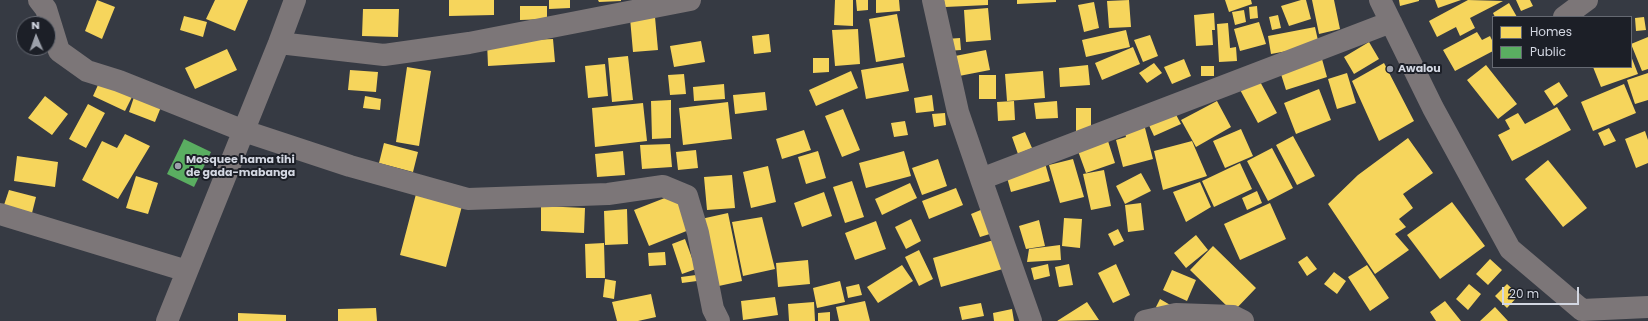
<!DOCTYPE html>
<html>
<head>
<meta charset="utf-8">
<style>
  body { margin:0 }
  #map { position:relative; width:1648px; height:321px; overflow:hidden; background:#363a43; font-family:Poppins,sans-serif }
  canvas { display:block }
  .legend { position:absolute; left:1492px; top:16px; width:140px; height:52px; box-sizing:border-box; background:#1c1f27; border:1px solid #656972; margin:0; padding:5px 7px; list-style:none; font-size:12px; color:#d3d7e2 }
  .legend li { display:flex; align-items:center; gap:8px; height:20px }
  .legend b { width:20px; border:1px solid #656972 }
  .north { position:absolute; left:16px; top:16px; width:40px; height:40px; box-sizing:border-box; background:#1c1f27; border:1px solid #656972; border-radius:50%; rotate:358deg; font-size:11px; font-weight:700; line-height:16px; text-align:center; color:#d3d7e2 }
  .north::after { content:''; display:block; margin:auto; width:14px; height:18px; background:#9ca0aa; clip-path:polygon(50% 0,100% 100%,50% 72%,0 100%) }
  .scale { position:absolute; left:1502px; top:287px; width:77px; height:18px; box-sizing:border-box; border:2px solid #d3d7e2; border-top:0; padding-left:5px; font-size:12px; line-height:14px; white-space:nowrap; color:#d3d7e2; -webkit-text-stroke:3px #1c1f27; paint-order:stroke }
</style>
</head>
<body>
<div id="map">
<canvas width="1648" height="321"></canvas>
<ul class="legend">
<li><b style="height:11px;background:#f6d55c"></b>Homes</li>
<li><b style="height:11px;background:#5aae61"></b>Public</li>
</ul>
<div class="north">N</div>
<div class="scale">20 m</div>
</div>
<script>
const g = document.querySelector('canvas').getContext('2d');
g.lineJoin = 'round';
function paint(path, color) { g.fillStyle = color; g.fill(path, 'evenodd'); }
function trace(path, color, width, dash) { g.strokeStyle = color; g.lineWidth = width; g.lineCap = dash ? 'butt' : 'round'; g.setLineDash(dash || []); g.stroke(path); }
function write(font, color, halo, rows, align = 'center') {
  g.font = font + ' Poppins,sans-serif'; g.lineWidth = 4; g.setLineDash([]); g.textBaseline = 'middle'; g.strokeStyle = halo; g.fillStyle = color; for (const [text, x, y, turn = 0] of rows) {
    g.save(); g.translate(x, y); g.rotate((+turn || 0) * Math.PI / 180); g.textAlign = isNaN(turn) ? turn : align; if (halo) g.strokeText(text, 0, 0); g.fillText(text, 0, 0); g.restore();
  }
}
paint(new Path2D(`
  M97,0L115,7L102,39L85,31Z
  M215,0H248L235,31L206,19Z
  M449,0H494V15L449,16Z
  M549,0H570V8L549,9Z
  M598,0H621V1L599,2Z
  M835,0H853V26L834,25Z
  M856,0H868V10L857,11Z
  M876,0H899L900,11L876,13Z
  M944,0H988V5L945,7Z
  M1017,0H1056V2L1017,4Z
  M1129,0L1131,27L1109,28L1107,1Z
  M1225,0H1251L1252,4L1229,12Z
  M1301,0H1306L1311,19L1289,26L1281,6Z
  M1312,0H1334L1340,29L1319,34Z
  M1399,0H1419V1L1400,6Z
  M1435,0H1461L1438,8Z
  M1468,0L1503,1L1470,18L1475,28L1460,36L1456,27L1437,37L1429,21Z
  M1516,0H1530L1533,6L1521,11Z
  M1094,2L1099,28L1084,32L1078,5Z
  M1509,3L1517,17H1495L1493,13Z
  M520,6H547V19L520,20Z
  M1257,6L1258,18L1250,19L1249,7Z
  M988,8L991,40L966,42L964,10Z
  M363,9H399L398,37L362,36Z
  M1244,10L1246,22L1235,25L1232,12Z
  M1214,13L1215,30H1212L1213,45L1196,46L1194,15Z
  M897,14L905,57L876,62L869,19Z
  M1278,15L1281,28L1272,30L1269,17Z
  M184,16L207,22L203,37L180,30Z
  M655,17L658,50L633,52L630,18Z
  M1644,17L1646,30L1636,31L1635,18Z
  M1259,22L1266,44L1240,51L1234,29Z
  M1228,23L1230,48L1236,47L1237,61L1219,62L1217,24Z
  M1315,27L1319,45L1271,54L1268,36Z
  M858,29L860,64L835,66L832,30Z
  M1126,30L1130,47L1086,57L1082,40Z
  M1477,32L1482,40L1490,36L1493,42V51L1455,71L1443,50Z
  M769,34L771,52L754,54L752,36Z
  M1150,35L1158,56L1143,62L1134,40Z
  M1648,37V69L1642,71L1631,44Z
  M960,38L961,50L947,51L946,39Z
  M553,39L555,62L488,66L487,42Z
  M701,41L705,62L674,67L670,46Z
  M1369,42L1379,59L1354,74L1344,57Z
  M1133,47L1140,64L1102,80L1095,63Z
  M227,49L237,70L195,89L185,68Z
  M986,50L990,70L959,76L955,56Z
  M628,56L633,100L612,102L608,58Z
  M1631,56L1638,74L1601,87L1593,67H1631Z
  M813,58H829V72L813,73Z
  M1184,59L1191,76L1172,84L1164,67Z
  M1322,59L1327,77L1286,90L1280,71Z
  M903,63L909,91L866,99L861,70Z
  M1154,63L1162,73L1147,83L1139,73Z
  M1384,63L1414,121L1379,141L1352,81Z
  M605,64L608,96L588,98L585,66Z
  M1088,65L1090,85L1060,87L1059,68Z
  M1486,65L1517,104L1498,119L1467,80Z
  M1201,66H1214V76H1201Z
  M407,67L431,71L419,146L396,142Z
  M350,70L378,72L376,92L348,90Z
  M851,71L858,88L816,106L809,90Z
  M1043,71L1045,98L1007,101L1005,74Z
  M1347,73L1356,103L1337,109L1328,79Z
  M1648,73V100L1635,104L1627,80Z
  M684,74L686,94L670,95L668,75Z
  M979,75H996V99H979Z
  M102,76L135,91L125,111L93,96Z
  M1257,76L1277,113L1258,123L1238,86Z
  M1559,82L1568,96L1554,106L1544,91Z
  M724,84L725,99L694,101L693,87Z
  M1624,84L1636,113L1593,131L1581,102Z
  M1319,89L1331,120L1296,134L1284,103Z
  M765,92L767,110L735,114L733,95Z
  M932,95L934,111L916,113L914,98Z
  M45,96L68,114L52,135L28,118Z
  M365,96L381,99L380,110L363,108Z
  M134,97L161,107L155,122L129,112Z
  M671,100V138L652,139L651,101Z
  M1014,101L1015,120L998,121L997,102Z
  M1057,101L1058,118L1036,119L1034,103Z
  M1217,101L1231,127L1196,147L1181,120Z
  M728,102L732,139L683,145L679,108Z
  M643,103L647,141L595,147L592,108Z
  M88,104L105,113L86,148L69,139Z
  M1557,107L1571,130L1512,161L1498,135L1510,129L1505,120L1518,113L1525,124Z
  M1076,108H1091V134L1076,135Z
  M843,109L860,150L842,157L825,116Z
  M1173,109L1181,124L1154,136L1147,121Z
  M945,113L946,125L934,127L932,114Z
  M905,121L908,135L894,137L891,123Z
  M1144,124L1153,159L1123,167L1116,140L1126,137L1124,129Z
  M1609,128L1616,141L1604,146L1598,133Z
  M1241,129L1253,156L1225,168L1213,141Z
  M804,130L811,150L782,159L776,139Z
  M1645,131L1648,140V163L1636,168L1625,139Z
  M1025,132L1032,148L1018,154L1012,137Z
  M125,134L150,146L118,199L82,180L102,141L117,148Z
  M1293,136L1315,176L1297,185L1276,145Z
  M1408,138L1433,173L1403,194L1413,208L1399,219L1406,227L1395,234L1409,250L1375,274L1328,204L1358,175Z
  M1108,141L1115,163L1086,173L1078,151Z
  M1192,141L1207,176L1163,190L1154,151Z
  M384,143L418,152L413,172L379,163Z
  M670,144L672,167L642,169L640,145Z
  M1272,148L1293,188L1268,201L1247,161Z
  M696,150L698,168L678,170L676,152Z
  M623,151L625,175L597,177L595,154Z
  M818,151L826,178L806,184L798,157Z
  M904,151L911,176L866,188L859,163Z
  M17,156L58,162L55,187L14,181Z
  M938,159L947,186L922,195L912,168Z
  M1073,159L1084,197L1060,203L1049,165Z
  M1548,160L1587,208L1563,227L1525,179Z
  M1045,163L1050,181L1011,192L1006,174Z
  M1240,163L1252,189L1214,207L1202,181Z
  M768,166L776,202L751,208L743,172Z
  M1104,170L1111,206L1091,210L1083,174Z
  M1141,173L1151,191L1125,204L1116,186Z
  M732,175L735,208L707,210L704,177Z
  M136,176L158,183L148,214L126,208Z
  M852,181L864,217L845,223L833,187Z
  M1200,182L1211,207L1186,222L1173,192Z
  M910,183L917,198L882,215L875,199Z
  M956,188L963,205L929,219L922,201Z
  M9,190L36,197L32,213L4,205Z
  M1257,191L1262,203L1247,210L1242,198Z
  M824,192L832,216L802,227L794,203Z
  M416,194L462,206L446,267L400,255Z
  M675,194L689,230L649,246L634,210Z
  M1452,202L1485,246L1440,279L1407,235Z
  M1141,203L1144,230L1128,232L1125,205Z
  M1270,203L1286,239L1240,260L1224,224Z
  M541,206L585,208L584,233L541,231Z
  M627,209L628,244L605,245L604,211Z
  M983,209L993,233L980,237L971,214Z
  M728,213L742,281L714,287L701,219Z
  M762,217L775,269L743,276L732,222Z
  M1064,218L1082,219L1080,248L1062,246Z
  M911,219L921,241L906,249L895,227Z
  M1039,220L1045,246L1026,249L1019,226Z
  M876,221L886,249L855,260L845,233Z
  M1118,229L1124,241L1114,246L1108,234Z
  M1196,235L1208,250L1186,268L1174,253Z
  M685,239L696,269L682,274L672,244Z
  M997,239L1006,268L941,287L933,258Z
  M604,243L605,278H586L585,244Z
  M1060,245L1061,260L1027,262L1029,249Z
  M1213,246L1256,288L1233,312L1190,270Z
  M919,250L933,279L919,286L905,257Z
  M665,252L666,265L649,266L648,253Z
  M1307,256L1317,269L1307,276L1298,262Z
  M1490,259L1502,270L1488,285L1476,274Z
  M808,260L810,284L778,287L776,263Z
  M1048,264L1050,276L1034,280L1031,268Z
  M1069,264L1073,285L1059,287L1055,267Z
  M1116,264L1130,295L1113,303L1098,273Z
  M902,265L913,281L878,303L867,287Z
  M1367,265L1389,298L1370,311L1348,277Z
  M1172,270L1196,280L1187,301L1163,290Z
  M1334,272L1346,281L1337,294L1324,284Z
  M696,275L697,281L682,283L681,277Z
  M605,279L616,281L614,299L603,297Z
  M840,281L845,302L817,308L813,288Z
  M859,284L862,295L848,298L846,287Z
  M1469,284L1481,294L1468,310L1456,299Z
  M1507,284L1519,295L1507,308L1495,296Z
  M651,294L656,317L638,321H617L612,302Z
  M775,297L778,315L743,320L741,301Z
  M1160,299L1172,306L1168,313L1156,307Z
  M865,301L870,321H839L836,307Z
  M1445,301L1461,321H1436L1430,312Z
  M814,302L815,321H789L788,304Z
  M1087,302L1099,320L1057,321Z
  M981,303L984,316L962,320L959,307Z
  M1495,307L1508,321H1480Z
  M376,308L377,321H338V309Z
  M1012,309L1014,321H994L993,313Z
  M830,312V321H818V313Z
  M238,313L286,315V321H238Z`), '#f6d55c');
paint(new Path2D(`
  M184,139L211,152L194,187L167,174Z`), '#5aae61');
trace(new Path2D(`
  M39,0L46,9L59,51L87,71L119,81L244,131L350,166L468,199L608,194L663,186L687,196L698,233L713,309L719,321
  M933,0L958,112L981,179
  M1380,0L1433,108L1510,249L1582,310L1648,307
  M1564,17L1587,0
  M279,43L384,55L469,43L690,0
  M0,214L187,271
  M167,321L279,43L295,0
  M1031,321L981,179L1391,22
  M1145,321L1176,314L1233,316L1243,321`), '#7c7678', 22);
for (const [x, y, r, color] of [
  [1390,69,4,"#9ca0aa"],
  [178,166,4,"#9ca0aa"]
]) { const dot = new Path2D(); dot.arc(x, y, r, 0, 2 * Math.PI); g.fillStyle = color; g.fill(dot); trace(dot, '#1c1f27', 1.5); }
write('bold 11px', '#d3d7e2', '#1c1f27', [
  ["Awalou",1398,69],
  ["Mosquee hama tihi",186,160],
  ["de gada-mabanga",186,173]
], 'left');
</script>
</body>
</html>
